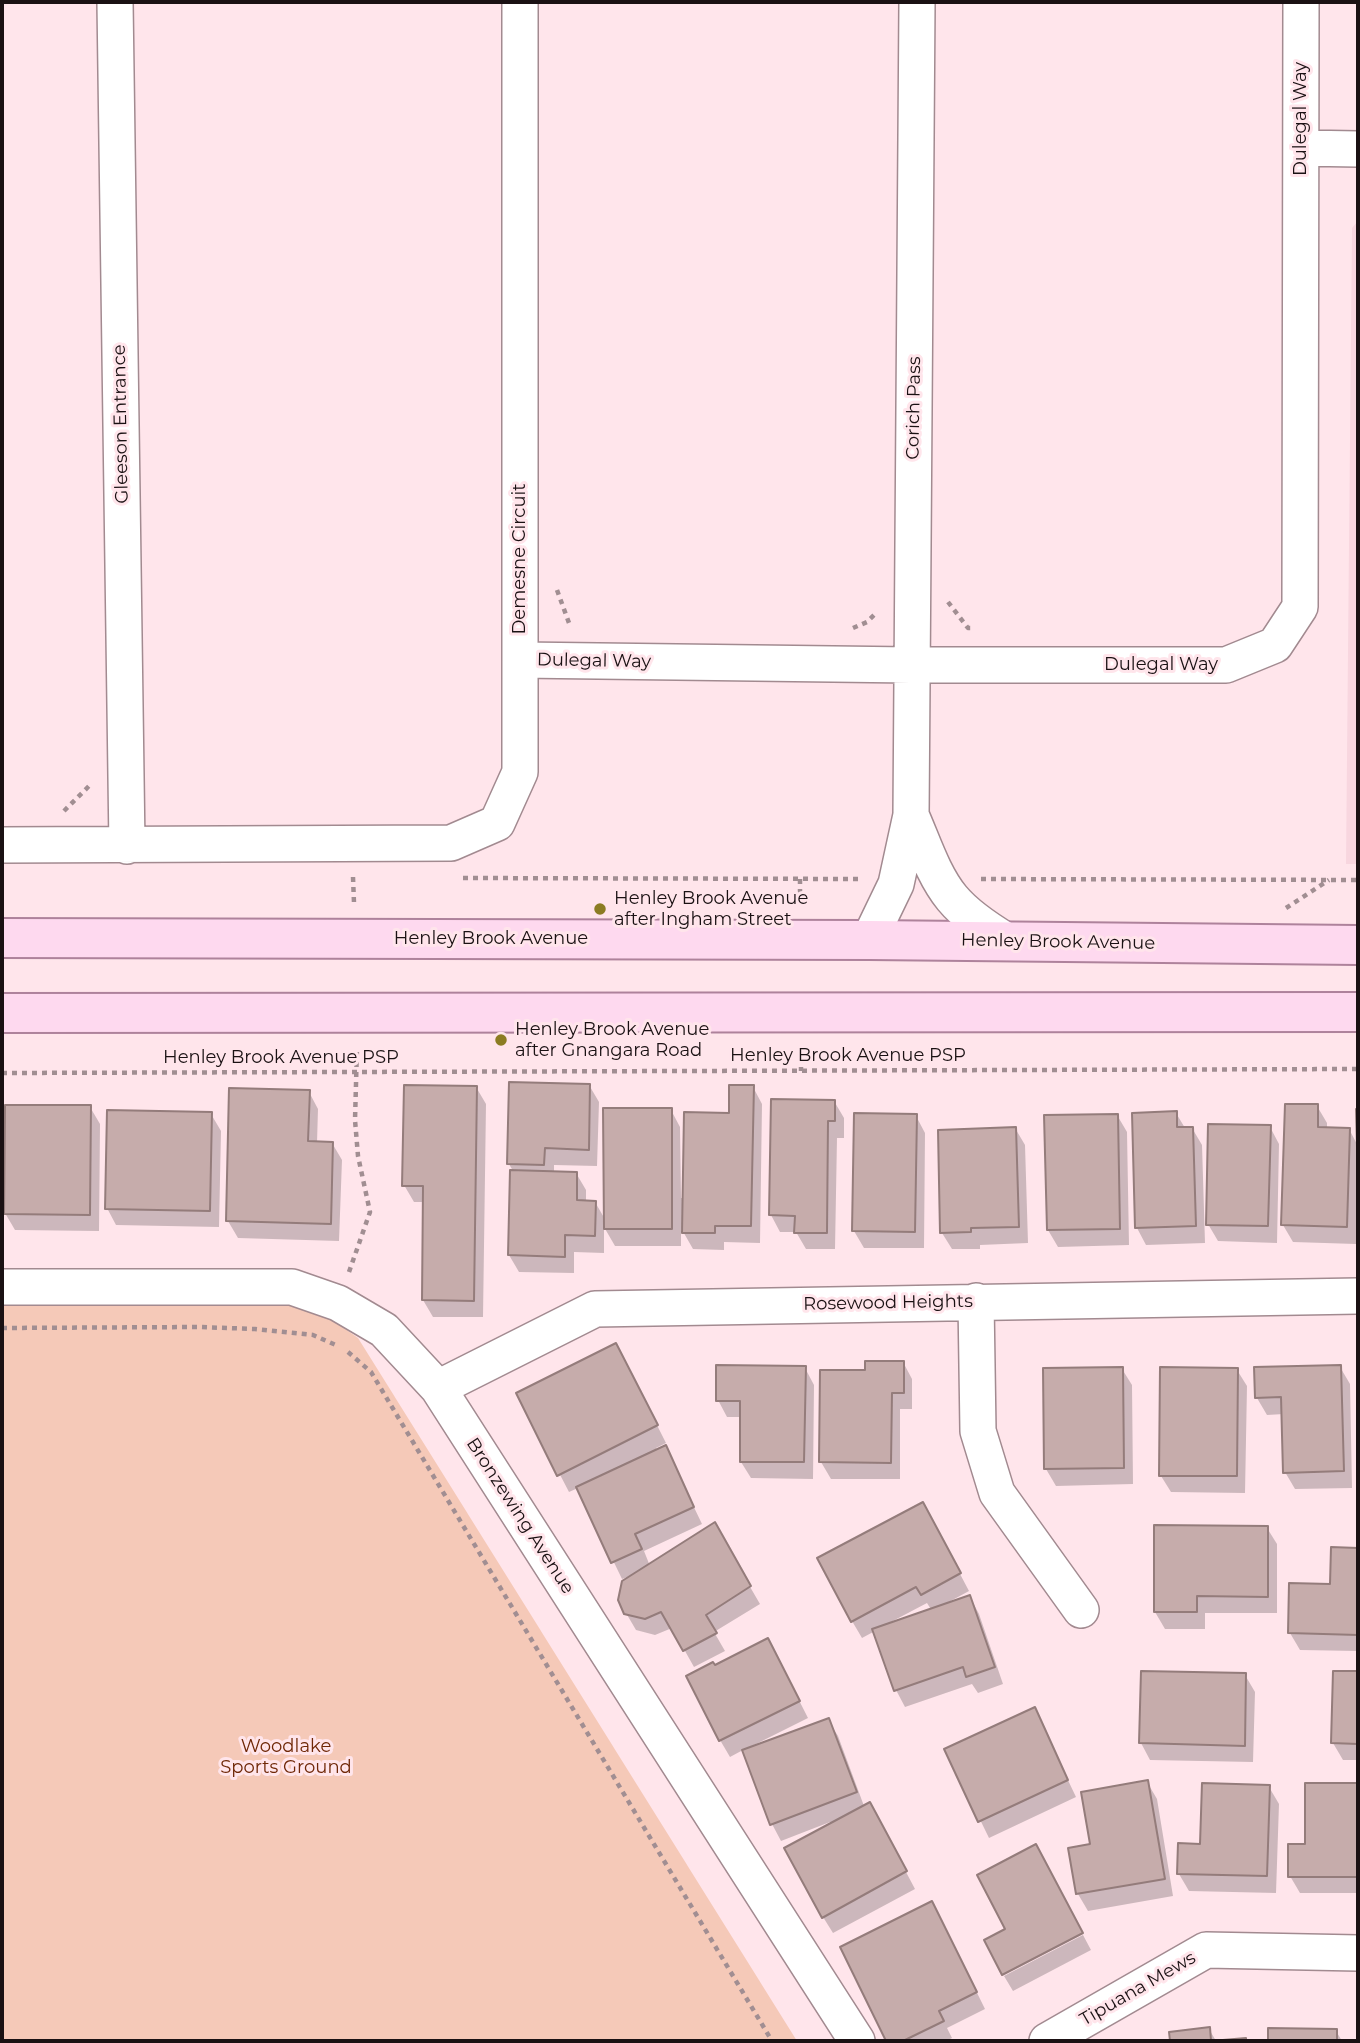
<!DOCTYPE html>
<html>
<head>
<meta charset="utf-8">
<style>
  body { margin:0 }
  #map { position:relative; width:1360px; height:2043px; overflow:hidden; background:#ffe5eb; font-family:Montserrat,sans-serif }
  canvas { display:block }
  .frame { position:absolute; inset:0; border:4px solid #1a1113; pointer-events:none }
</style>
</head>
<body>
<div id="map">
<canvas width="1360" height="2043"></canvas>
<div class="frame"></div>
</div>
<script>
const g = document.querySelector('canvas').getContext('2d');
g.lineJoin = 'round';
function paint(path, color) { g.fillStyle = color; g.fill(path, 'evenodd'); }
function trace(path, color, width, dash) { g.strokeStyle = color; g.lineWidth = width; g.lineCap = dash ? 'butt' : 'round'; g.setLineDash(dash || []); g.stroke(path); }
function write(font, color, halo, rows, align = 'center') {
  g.font = font + ' Montserrat,sans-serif'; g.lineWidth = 6; g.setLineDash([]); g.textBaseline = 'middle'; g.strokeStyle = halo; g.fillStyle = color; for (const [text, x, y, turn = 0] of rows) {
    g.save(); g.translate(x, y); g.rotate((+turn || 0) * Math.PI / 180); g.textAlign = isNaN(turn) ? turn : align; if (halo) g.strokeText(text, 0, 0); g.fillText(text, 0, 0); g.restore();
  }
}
paint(new Path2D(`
  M1358,221V864H1346L1352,228Z`), '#f8d6df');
paint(new Path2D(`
  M267,1297L317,1309L358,1338L797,2041H2V1298Z`), '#f5c9b8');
paint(new Path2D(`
  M589,1085L599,1102L597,1166L554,1165V1173H576L586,1190V1202H595L606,1221L671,1110L680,1127L681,1198H684L731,1114L753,1087L762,1104L760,1243L724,1242V1250L693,1249L681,1228V1246H615L604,1227V1253L574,1252V1273L519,1272L509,1255L513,1171L509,1164Z
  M476,1087L486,1104L483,1317H433L423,1300L424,1202H414L404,1185Z
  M309,1092L318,1109L317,1143H332L342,1160L339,1241L238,1238L228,1221Z
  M834,1101L844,1118V1138H837L835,1249H806L796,1232H780L771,1215Z
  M1317,1106L1327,1123V1129H1349L1358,1146L1356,1244L1293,1242L1283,1225Z
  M90,1107L100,1124L99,1231L15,1230L5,1213Z
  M1176,1113L1185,1128H1192L1202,1145L1205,1243L1146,1245L1137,1228Z
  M211,1114L221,1131L219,1227L116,1225L107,1208Z
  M1117,1115L1127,1132L1129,1245L1058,1247L1048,1230Z
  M916,1116L925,1133L924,1248H864L854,1231Z
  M1270,1127L1279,1144L1277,1243L1218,1241L1208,1224Z
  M1015,1128L1025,1145L1028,1243L980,1245V1249H952L942,1233Z
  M625,1362L666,1443L656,1448L657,1451L665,1447L702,1524L644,1551L650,1566L714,1525L760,1604L714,1632L725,1651L694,1667L672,1628L655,1635L636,1630L626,1613L631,1578L630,1576L622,1579L578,1488L569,1492L518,1394Z
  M903,1362L912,1379V1409H900V1479H831L821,1462L866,1372Z
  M1340,1367L1350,1384L1352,1488L1295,1489L1285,1472L1284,1414L1267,1415L1257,1398Z
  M805,1368L814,1385L813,1479L751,1478L741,1462L742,1417H727L718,1400Z
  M1122,1369L1132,1385L1133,1484L1056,1486L1046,1469Z
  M1237,1370L1247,1386L1245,1493L1171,1492L1161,1476Z
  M932,1521L969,1591L945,1604V1606L970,1597L979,1614L1003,1684L978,1693L972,1684L905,1707L896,1690L875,1631L862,1638L852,1621ZM927,1603L932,1611L890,1625L889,1623Z
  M1267,1528L1277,1544V1613H1205V1629H1165L1155,1612Z
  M1332,1549L1358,1550V1651L1300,1650L1290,1633L1332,1585Z
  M777,1657L808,1718L752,1746L753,1748L828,1720L838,1736L864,1806L879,1821L915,1889L833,1933L823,1917L830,1822L781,1841L772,1824L743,1750L730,1757L720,1740L714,1667Z
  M1335,1672L1358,1673V1760H1343L1333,1743Z
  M1245,1675L1255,1692L1253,1762L1150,1760L1141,1743Z
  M1034,1709L1076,1797L989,1838L946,1750Z
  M1147,1782L1157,1799L1173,1896L1088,1911L1078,1894L1070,1849L1092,1846Z
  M1306,1785H1358V1893H1300L1290,1876L1306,1845Z
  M1269,1787L1279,1804L1276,1893L1189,1891L1179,1874L1202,1845Z
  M941,1920L985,2009L947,2028L952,2038L946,2041H888L842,1948Z
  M1083,1935L1091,1950L1013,1991L1004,1976Z
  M1209,2029L1216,2041H1172L1171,2033Z
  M1270,2030L1336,2031L1342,2041H1269Z`), '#0003');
const building = new Path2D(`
  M509,1082L590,1084L589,1150L545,1148L544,1165L507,1164Z
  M404,1085L477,1086L474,1301L422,1300L423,1186H402Z
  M729,1085H754L751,1226H715V1233H682L684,1112L729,1113Z
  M229,1088L310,1090L308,1141L333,1142L331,1224L226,1221Z
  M771,1099L835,1100V1121H828L827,1233H794L795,1216L769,1215Z
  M1285,1104H1318V1127L1350,1128L1347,1227L1281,1225Z
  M5,1105H91L90,1215L4,1214Z
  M603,1108H672V1229H604Z
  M1356,1109H1358V1185Z
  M107,1110L212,1112L210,1211L105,1209Z
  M1177,1111V1127H1193L1196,1226L1135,1228L1132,1113Z
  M854,1113L917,1114L915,1232L852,1231Z
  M1118,1114L1120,1229L1047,1230L1044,1115Z
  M1208,1124L1271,1125L1268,1226L1206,1225Z
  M1016,1127L1019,1227L971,1228V1232L940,1233L938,1130Z
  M510,1170L577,1172V1200L596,1201L595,1236L565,1235V1257L508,1255Z
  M616,1343L658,1425L557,1476L516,1393Z
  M865,1361H904V1393H892L891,1463L819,1462L820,1370H865Z
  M716,1365L806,1366L804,1462H740V1401H716Z
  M1341,1365L1344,1471L1283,1473L1281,1397L1255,1398L1254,1367Z
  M1123,1367L1124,1468L1044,1469L1043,1368Z
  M1160,1367L1238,1368L1237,1476H1159Z
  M666,1445L694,1507L635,1534L642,1549L611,1563L576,1487Z
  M923,1502L961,1573L921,1595L916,1587L851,1622L817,1558Z
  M715,1522L751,1586L706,1615L717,1633L683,1651L661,1612L645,1619L624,1614L618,1600L622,1581Z
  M1154,1525L1268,1526V1597L1197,1596V1612H1154Z
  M1331,1547L1358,1548V1635L1288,1633L1289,1583L1330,1584Z
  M970,1595L995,1667L966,1677L963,1667L894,1691L872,1629Z
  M768,1638L800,1701L719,1741L686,1676L713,1662L715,1665Z
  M1141,1671L1246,1673L1245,1746L1139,1743Z
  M1333,1671H1358V1744L1331,1743Z
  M1035,1707L1068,1780L978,1822L944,1749Z
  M829,1718L857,1792L770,1825L742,1750Z
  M1148,1780L1165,1879L1076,1894L1068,1848L1090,1844L1081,1792Z
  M1202,1783L1270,1785L1267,1876L1177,1874L1178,1843L1200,1844Z
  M1305,1783H1358V1877H1288V1844H1305Z
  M870,1802L907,1871L822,1918L784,1848Z
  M1036,1844L1083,1933L1002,1975L984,1940L1005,1929L977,1875Z
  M932,1901L977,1992L939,2011L944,2021L903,2041H886L840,1947Z
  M1210,2027L1211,2041L1246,2038V2041H1170L1169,2032Z
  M1268,2028L1337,2029V2041H1268Z`);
paint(building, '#c6acab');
trace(building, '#947c7b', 2);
const minor = new Path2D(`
  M115,2L127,846
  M1301,148L1358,149
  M520,660L911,665H1226L1275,645L1300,607L1301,2
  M911,815C923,842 933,875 952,898C967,916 987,929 1007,941
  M2,845L451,843L497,823L520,772V2
  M869,940L896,884L911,815L917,2
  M2,1287H292L338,1303L384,1330L438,1388L857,2041
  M976,1301L978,1431L997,1493L1081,1610
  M438,1388L595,1309L1358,1296
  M1047,2041L1206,1950L1358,1953`);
const major = new Path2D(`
  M2,938L869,940L1358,945
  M2,1013L1358,1012`);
trace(minor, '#a28a90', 38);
trace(major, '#ae829b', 42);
trace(new Path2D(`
  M557,590L569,623L573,625
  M948,602L968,628H972
  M853,628L867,622L877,612
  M64,811L90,785
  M353,877L354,903
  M463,878L860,879
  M800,879V905
  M981,879L1358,880
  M1286,908L1329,880
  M801,1047V1071
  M2,1073L1358,1069
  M349,1272L370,1212L358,1156L355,1120L357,1048
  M2,1328L199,1327L255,1329L313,1335L338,1346
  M348,1352L371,1372L772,2041`), '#a18e92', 4.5, [5, 5]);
trace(minor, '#fff', 35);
trace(major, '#fed9ef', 38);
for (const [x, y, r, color] of [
  [600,909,7,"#8b7c22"],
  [501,1040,7,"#8b7c22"]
]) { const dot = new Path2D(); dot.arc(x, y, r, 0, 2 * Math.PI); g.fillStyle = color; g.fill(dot); trace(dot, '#ffe5eb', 2.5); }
write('18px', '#1a1113', '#ffe5eb', [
  ["Dulegal Way",1301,119,-90],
  ["Corich Pass",914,408,-89],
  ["Gleeson Entrance",121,424,-91],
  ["Demesne Circuit",520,559,-90],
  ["Dulegal Way",594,661,1],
  ["Dulegal Way",1161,665],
  ["Henley Brook Avenue",491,939],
  ["Henley Brook Avenue",1058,942,1],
  ["Henley Brook Avenue PSP",848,1056],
  ["Henley Brook Avenue PSP",281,1058],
  ["Rosewood Heights",888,1303,-1],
  ["Bronzewing Avenue",520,1516,57],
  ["Tipuana Mews",1138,1989,-30]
]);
write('18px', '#1a1113', '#ffe5eb', [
  ["Henley Brook Avenue",614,899],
  ["after Ingham Street",614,920],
  ["Henley Brook Avenue",515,1030],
  ["after Gnangara Road",515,1051]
], 'left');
write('18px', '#6f2706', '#ffe5eb', [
  ["Woodlake",286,1747],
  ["Sports Ground",286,1768]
]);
</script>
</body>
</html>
